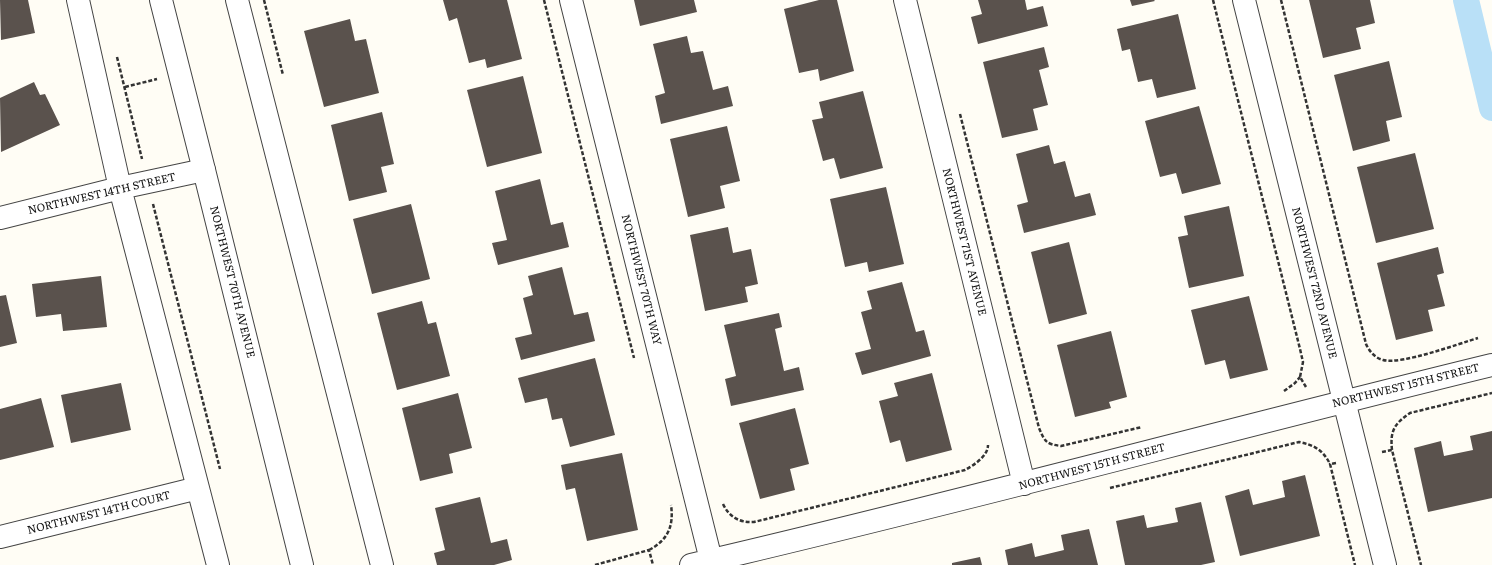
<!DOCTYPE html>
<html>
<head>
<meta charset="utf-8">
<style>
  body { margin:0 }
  canvas { display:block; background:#fffdf5 }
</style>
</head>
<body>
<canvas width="1492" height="565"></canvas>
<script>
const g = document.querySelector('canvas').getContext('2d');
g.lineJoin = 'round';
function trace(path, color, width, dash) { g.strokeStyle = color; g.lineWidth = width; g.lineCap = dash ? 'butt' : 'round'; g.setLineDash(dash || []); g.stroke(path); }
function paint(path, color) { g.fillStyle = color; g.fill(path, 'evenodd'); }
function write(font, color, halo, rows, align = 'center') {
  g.font = font + ' Literata,serif'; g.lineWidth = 4; g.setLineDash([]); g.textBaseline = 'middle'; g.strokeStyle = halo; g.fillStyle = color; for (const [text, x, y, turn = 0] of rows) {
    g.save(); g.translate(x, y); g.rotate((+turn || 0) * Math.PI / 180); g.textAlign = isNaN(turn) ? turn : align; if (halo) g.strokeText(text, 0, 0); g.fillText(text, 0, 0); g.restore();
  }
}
trace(new Path2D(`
  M1466,0L1492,108`), '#b9e0f7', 26);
paint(new Path2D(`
  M0,0H28L35,33L1,40Z
  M443,0H507L522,59L487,68L485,59L469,63L457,18L449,21Z
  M634,0H694L697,12L640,26Z
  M819,0H837L854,71L820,81L818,69L799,73L784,9Z
  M978,0H1025L1027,10L1043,6L1048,26L978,44L971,17L982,14Z
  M1130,0H1154L1155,1L1132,6Z
  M1309,0H1370L1375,23L1356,28L1361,49L1323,58Z
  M1178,14L1196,89L1157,98L1152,79L1138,82L1130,49L1122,51L1117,29Z
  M350,19L355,41L366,39L379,93L324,107L304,31Z
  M687,36L691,53L703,51L713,90L728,86L733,106L661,124L655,96L665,93L653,44Z
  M1044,47L1049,67L1039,70L1048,105L1033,109L1038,130L1002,138L983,62Z
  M1389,61L1402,117L1386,121L1390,141L1353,151L1334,75Z
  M523,76L542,153L487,167L467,90Z
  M34,82L40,95L45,94L60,125L1,152L0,98Z
  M863,91L883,168L840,179L834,158L823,161L812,120L823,118L819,102Z
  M1199,106L1221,184L1182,194L1176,173L1160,177L1145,121Z
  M382,112L394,164L381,167L387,192L349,201L331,125Z
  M727,126L740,181L720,186L725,208L688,217L670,139Z
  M1049,145L1054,164L1065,161L1075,197L1090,193L1096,215L1024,233L1017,205L1028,202L1016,154Z
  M1415,153L1434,229L1376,243L1357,167Z
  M540,179L551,225L563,222L569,247L498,265L492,243L507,240L495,191Z
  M886,187L904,264L869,272L867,262L845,267L830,199Z
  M411,204L430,279L372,294L353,219Z
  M1229,206L1244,276L1189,288L1178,237L1188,235L1184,216Z
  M728,227L733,253L751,249L758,284L745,287L748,302L705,311L690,235Z
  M1069,242L1087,314L1049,324L1031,252Z
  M1438,247L1444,273L1437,275L1445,306L1428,310L1433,331L1396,340L1377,263Z
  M562,267L574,315L588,312L595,341L521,360L515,338L532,334L523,298L533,295L528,276Z
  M101,276L107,327L63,331L61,314L36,317L32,284Z
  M902,282L916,332L924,330L931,356L862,375L855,353L871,349L861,312L872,309L867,291Z
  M6,295L17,343L0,347V296Z
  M1249,296L1268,370L1230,379L1225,360L1205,365L1191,310Z
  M422,301L428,324L436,322L450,376L397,390L377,313Z
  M779,313L782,327L775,329L784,371L799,367L804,390L731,406L725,379L736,376L724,325Z
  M1111,331L1127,397L1109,402L1111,408L1075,417L1057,345Z
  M595,358L615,435L570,447L562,418L552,420L547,398L525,403L518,378Z
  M932,373L952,450L906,462L900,440L890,443L879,401L898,396L894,383Z
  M121,383L131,430L71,443L61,395Z
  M458,393L472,448L449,454L453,473L420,481L402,408Z
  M41,398L54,447L0,460V409Z
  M795,408L809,464L790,469L795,490L760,499L739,423Z
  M1492,431V498L1428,512L1414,448L1441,441L1444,456L1473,450L1470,436Z
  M622,453L638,530L587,541L575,488L566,490L561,465Z
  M1305,475L1320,536L1240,556L1225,496L1249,489L1253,505L1285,497L1282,481Z
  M480,497L491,543L507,539L512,560L494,565H437L434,553L445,550L435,508Z
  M1201,502L1215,562L1201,565H1125L1116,521L1144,515L1147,528L1178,522L1175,508Z
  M1089,529L1098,565H1008L1005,550L1032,543L1035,557L1064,550L1061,535Z
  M980,557L982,565H952V563Z`), '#5a524d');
const minor = new Path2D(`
  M78,0L120,188L218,565
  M237,0L382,565
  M571,0L711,560
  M905,0L1024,484
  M1244,0L1385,565
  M0,218L120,188L204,170
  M0,537L198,488
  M691,565C959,503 1225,430 1492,365`);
const tertiary = new Path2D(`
  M161,0L204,170L302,565`);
trace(minor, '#444', 24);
trace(tertiary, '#444', 24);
trace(new Path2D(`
  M264,0L283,75
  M544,0L634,358
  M1213,0L1300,349L1303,362L1300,377L1306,387
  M1281,0L1366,344C1369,351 1375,358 1383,360C1401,365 1458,344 1478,338
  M117,57L142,159
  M125,87L157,79
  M960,114L1039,428C1045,442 1046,444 1061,446L1142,427
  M153,204L220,469
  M1284,391L1295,383L1300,377
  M1392,450C1390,431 1394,424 1410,413L1492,393
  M1382,452L1392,450L1421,565
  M1336,463L1330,464L1355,565
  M1110,488L1299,442C1314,445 1323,450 1330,464
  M723,504C729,517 740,523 754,522L965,470C974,465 988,456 988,445
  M649,550C668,540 674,526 671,505
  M595,565L649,550L653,565`), '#333', 2.5, [4, 2]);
trace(minor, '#fff', 22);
trace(tertiary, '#fff', 22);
write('11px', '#111', '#fff', [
  ["NORTHWEST 14TH STREET",102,194,-13],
  ["NORTHWEST 71ST AVENUE",964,242,76],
  ["NORTHWEST 70TH WAY",641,280,76],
  ["NORTHWEST 70TH AVENUE",232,282,76],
  ["NORTHWEST 72ND AVENUE",1314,283,76],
  ["NORTHWEST 15TH STREET",1406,386,-14],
  ["NORTHWEST 15TH STREET",1092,467,-15],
  ["NORTHWEST 14TH COURT",99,513,-14]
]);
</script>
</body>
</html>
